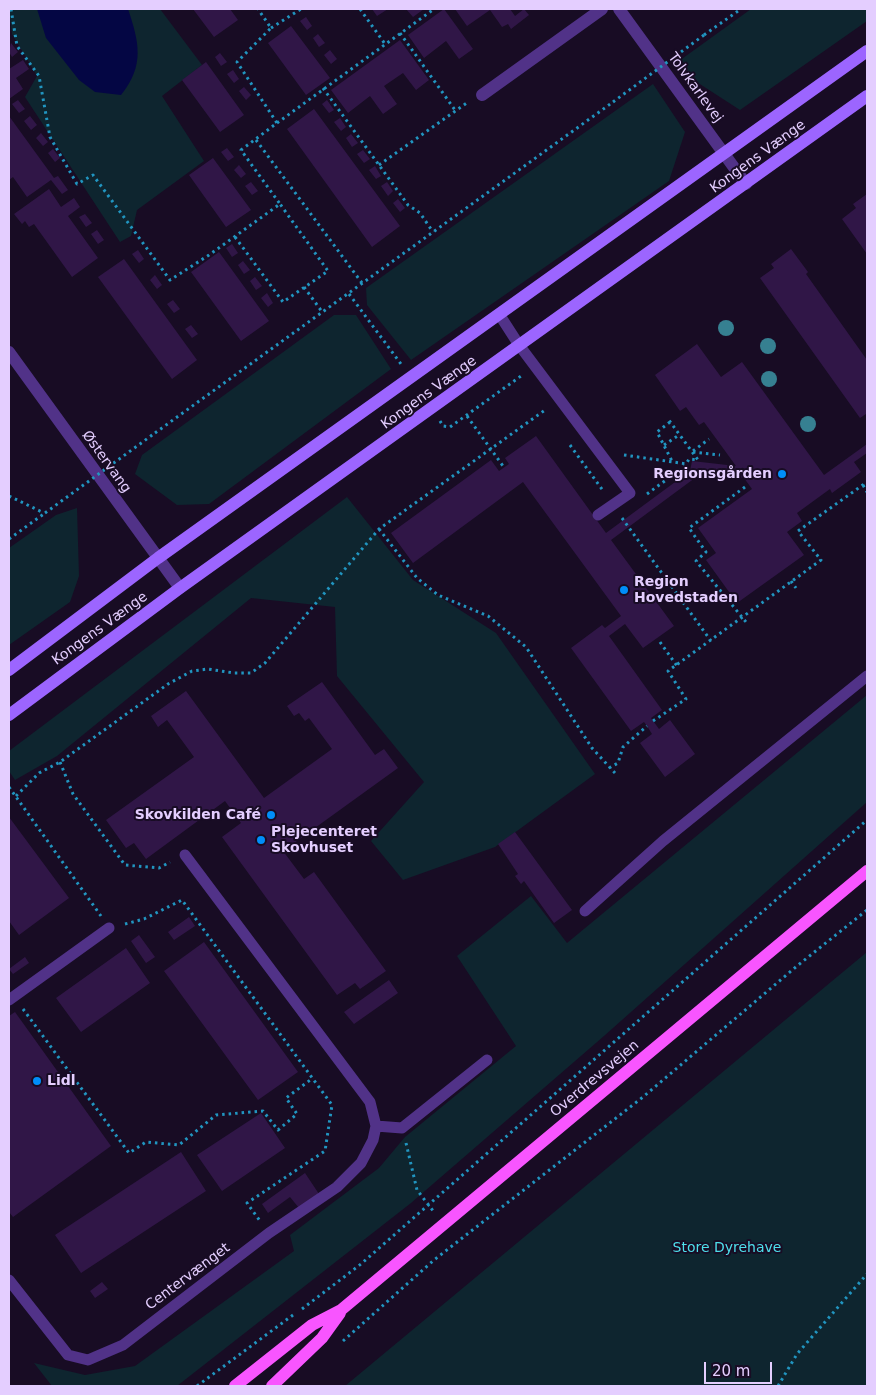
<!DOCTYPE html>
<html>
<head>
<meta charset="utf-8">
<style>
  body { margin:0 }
  #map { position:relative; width:876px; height:1395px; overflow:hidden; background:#180c24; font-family:"DejaVu Sans",sans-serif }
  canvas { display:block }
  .frame { position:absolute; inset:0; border:10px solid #e4ceff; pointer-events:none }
  .scale { position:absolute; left:704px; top:1362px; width:68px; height:22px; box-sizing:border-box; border:2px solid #e4ceff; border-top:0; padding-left:6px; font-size:15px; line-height:18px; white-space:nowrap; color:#e4ceff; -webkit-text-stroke:4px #180c24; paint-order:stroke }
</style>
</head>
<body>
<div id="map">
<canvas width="876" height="1395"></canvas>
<div class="frame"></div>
<div class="scale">20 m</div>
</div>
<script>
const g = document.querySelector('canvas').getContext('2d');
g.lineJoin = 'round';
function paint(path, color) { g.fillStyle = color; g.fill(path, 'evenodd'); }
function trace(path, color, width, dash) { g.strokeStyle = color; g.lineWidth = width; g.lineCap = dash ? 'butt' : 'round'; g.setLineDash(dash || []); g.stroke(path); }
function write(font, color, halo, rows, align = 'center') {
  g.font = font + ' "DejaVu Sans",sans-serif'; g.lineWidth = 4; g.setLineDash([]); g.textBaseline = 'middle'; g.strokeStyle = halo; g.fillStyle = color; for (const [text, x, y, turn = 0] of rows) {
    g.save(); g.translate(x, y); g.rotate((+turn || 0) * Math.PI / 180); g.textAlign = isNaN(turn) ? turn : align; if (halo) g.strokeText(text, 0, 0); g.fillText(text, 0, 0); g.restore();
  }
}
paint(new Path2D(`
  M9,9H160L202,65L162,96L204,161L137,210L131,236L120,242L25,97L37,76L12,34Z
  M751,9H867V21L740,110L672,66Z
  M653,84L685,132L669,181L411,360L367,305L366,288Z
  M334,315H356L391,369L209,504L177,505L135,474L142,455Z
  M347,497L413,580L496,633L595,774L495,847L403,880L371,841L424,782L337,676L335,607L251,598L57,756L15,780L9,771V751Z
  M77,508L79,576L70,602L9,645V548L56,515Z
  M867,695V802L604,1036L411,1203L177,1386H52L34,1363L85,1375L135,1366L294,1251L290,1235L379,1168L405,1137L516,1046L457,956L531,896L567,943Z
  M867,952V1386H345Z`), '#0e252f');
paint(new Path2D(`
  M37,9H128C139,42 145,65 121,95L95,92L79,80L46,38Z`), '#040644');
paint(new Path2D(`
  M193,9H230L238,20L214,37Z
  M372,9H388L377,16Z
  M406,9H424L413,17Z
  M444,9L473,49L459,59L446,41L424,58L408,35Z
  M455,9H510L515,16L524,9L529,15L511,29L508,24L502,27L490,10L467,26Z
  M306,17L312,26L307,30L300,21Z
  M291,26L330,78L306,95L268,43Z
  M318,34L325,43L319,47L313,38Z
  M400,40L429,80L416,90L403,73L384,86L397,104L383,114L370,96L348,113L331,90Z
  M11,43L18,52L12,57L9,52Z
  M330,50L337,59L331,64L324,55Z
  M220,53L227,62L221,66L215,57Z
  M23,60L29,69L16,78L23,89L9,99V69Z
  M206,62L244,115L220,132L182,80Z
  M233,70L239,79L234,83L227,74Z
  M244,87L251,95L246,100L239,91Z
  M18,100L25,109L19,113L12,104Z
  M327,100L334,110L329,113L322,104Z
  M314,109L400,226L372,247L287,129Z
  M9,116L54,178L58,176L68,190L62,194L51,180L27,197L13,177L9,180Z
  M30,116L37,125L31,130L24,121Z
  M340,118L346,127L341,131L334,122Z
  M41,133L48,142L43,146L36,138Z
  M351,134L358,143L352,147L346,138Z
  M227,148L234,157L228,161L221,152Z
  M53,149L60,158L55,162L48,153Z
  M363,150L370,159L364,163L357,154Z
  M213,158L251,210L226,227L189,175Z
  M239,165L246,174L241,178L234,170Z
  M375,166L381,176L376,179L369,170Z
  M251,182L258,191L252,195L245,186Z
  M387,182L393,191L388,196L381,186Z
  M49,189L61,207L74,198L80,207L68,216L98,258L72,277L34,224L29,227L25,221L22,224L14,214Z
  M867,194V254L842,219L856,208L853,204Z
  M398,199L405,208L400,212L393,203Z
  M85,214L92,223L86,227L79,217Z
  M97,230L104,240L98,244L91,234Z
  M232,244L238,253L232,257L226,248Z
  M791,249L808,272L806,274L867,360V417L866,414L860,418L760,278L774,268L771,264Z
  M138,250L144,259L139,263L132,254Z
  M219,252L269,321L241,341L191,272Z
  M124,259L197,360L172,379L98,277Z
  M243,261L250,270L244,274L238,265Z
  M155,275L162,285L157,289L150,280Z
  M255,277L262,286L256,290L250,281Z
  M267,293L273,303L268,307L261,298Z
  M173,300L180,309L174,313L167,304Z
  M191,325L198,334L192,338L185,329Z
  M697,344L721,377L742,362L824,475L867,444V453L854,462L861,472L832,493L830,489L797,513L802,521L787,532L804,555L737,603L706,560L716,553L698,528L752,489L744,478L703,472L611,540L674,626L643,648L625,624L609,636L662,710L651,718L659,729L670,720L695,754L665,777L640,743L652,734L647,726L644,722L631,731L571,648L602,625L605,628L621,616L523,482L413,563L391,533L491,460L499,471L509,464L505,458L536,436L606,533L690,471L692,461L736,466L704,422L699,425L686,407L680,411L655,375Z
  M322,682L375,755L384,749L398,768L283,851L304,879L314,872L386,971L360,989L355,983L337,995L222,837L241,823L225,801L146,859L134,843L126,848L106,820L194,757L167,720L158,727L151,716L186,691L264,798L332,749L309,718L305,721L299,713L294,716L287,706Z
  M9,817L69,898L19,935L9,921Z
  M515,832L572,910L554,923L524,881L521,884L515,876L518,874L498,844Z
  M189,917L195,926L174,940L168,932Z
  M139,935L155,957L146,963L131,941Z
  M204,942L298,1072L258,1100L164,971Z
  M126,948L150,983L81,1032L56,998Z
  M25,957L29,963L13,974L9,969Z
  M389,980L398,993L354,1024L344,1012Z
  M15,1012L111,1146L13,1217L9,1212V1016Z
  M261,1113L285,1148L222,1191L197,1155Z
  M181,1152L206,1191L81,1273L55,1235Z
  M305,1173L319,1194L299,1208L290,1197L268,1213L262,1204Z
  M102,1282L108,1289L95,1298L90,1291Z`), '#301647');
trace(new Path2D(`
  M11,9L17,46L39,76L50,137L77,184L93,175L170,280L209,255L280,204L241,150L277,123L237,62L271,28L258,9
  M360,9L385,44
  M271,28L301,9
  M400,33L455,110
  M704,35L741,9
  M323,88L408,205L420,213L433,232
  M277,123L434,9
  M256,140L362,283
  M379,165L468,102
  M235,237L283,302L328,271L280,204
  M304,287L323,313
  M349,294L401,364
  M467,416L503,466
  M440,421L443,426L450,427L521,376
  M670,422L657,432L672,461
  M155,433L613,102
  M570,445L604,492
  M664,445L679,435
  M693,451L709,439
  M693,452L720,455
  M624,455L687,464
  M863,485L867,492
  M745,487L689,528L706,552L696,561L746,622
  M647,494L685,466L689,459L698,460L668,419
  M9,496L44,513
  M622,518L711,641
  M379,529L417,578L438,595L488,616L526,647L592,748L615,773
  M9,539L45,513
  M791,581L796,588
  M660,642L677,666
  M653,721L686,699L668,671L821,560L798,531L867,482
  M60,762L73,794L125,865L159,868L170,862
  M609,768L618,763L623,747L647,726
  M9,787L101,916
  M16,796L39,773L60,762L168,684L192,671L208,669L234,673H251L265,663L379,529L545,410
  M125,924L144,919L182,900L332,1105L325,1151L247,1203L260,1221
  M23,1009L129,1153L146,1142L179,1145L216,1115L263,1111L278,1130L297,1114L286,1098L313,1078
  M406,1143L417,1190L434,1212
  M302,1309L361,1264L867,820
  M343,1341L434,1260L643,1097L797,966L867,910
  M197,1386L293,1315
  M778,1386L797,1354L867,1274`), '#2195c0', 3, [2.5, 4]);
trace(new Path2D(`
  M499,314L519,345L630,493L598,515
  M585,911L663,841L867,676
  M9,1000L109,928
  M376,1126L402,1128L487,1060
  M9,1280L68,1355L88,1360L123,1345L269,1233L337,1187L361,1163L373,1140L376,1126L370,1102L185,855`), '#513288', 11);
trace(new Path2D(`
  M619,9L746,184
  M482,95L602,9
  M9,352L180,588`), '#513288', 12);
trace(new Path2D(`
  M9,670L158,558L867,51
  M9,715L180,588L867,96`), '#9c65ff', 12);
trace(new Path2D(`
  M235,1386L312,1325L341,1310L867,871
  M272,1386L322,1338L340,1313`), '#f855ff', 12);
trace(new Path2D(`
  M613,102L704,35
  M45,513L155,433`), '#2195c0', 3, [2.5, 4]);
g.fillStyle = '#368091';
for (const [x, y] of [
  [726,328],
  [768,346],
  [769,379],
  [808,424]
]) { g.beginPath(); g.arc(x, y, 8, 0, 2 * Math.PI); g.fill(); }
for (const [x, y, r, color] of [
  [782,474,5,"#008ef9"],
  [624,590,5,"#008ef9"],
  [271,815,5,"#008ef9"],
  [261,840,5,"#008ef9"],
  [37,1081,5,"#008ef9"]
]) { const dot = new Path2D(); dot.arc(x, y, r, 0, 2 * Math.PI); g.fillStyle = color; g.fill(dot); trace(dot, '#180c24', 2); }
write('14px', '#e4ceff', '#180c24', [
  ["Tolvkarlevej",695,88,54],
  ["Kongens Vænge",758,157,-36],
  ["Kongens Vænge",429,393,-36],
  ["Østervang",106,462,54],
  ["Kongens Vænge",100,629,-36],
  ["Overdrevsvejen",595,1079,-40],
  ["Centervænget",188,1277,-37]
]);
write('bold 14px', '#e4ceff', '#180c24', [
  ["Regionsgården",772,474,"right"],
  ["Region",634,582],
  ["Hovedstaden",634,598],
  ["Skovkilden Café",261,815,"right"],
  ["Plejecenteret",271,832],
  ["Skovhuset",271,848],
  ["Lidl",47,1081]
], 'left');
write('14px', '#4edfeb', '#180c24', [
  ["Store Dyrehave",727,1248]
]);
</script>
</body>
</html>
